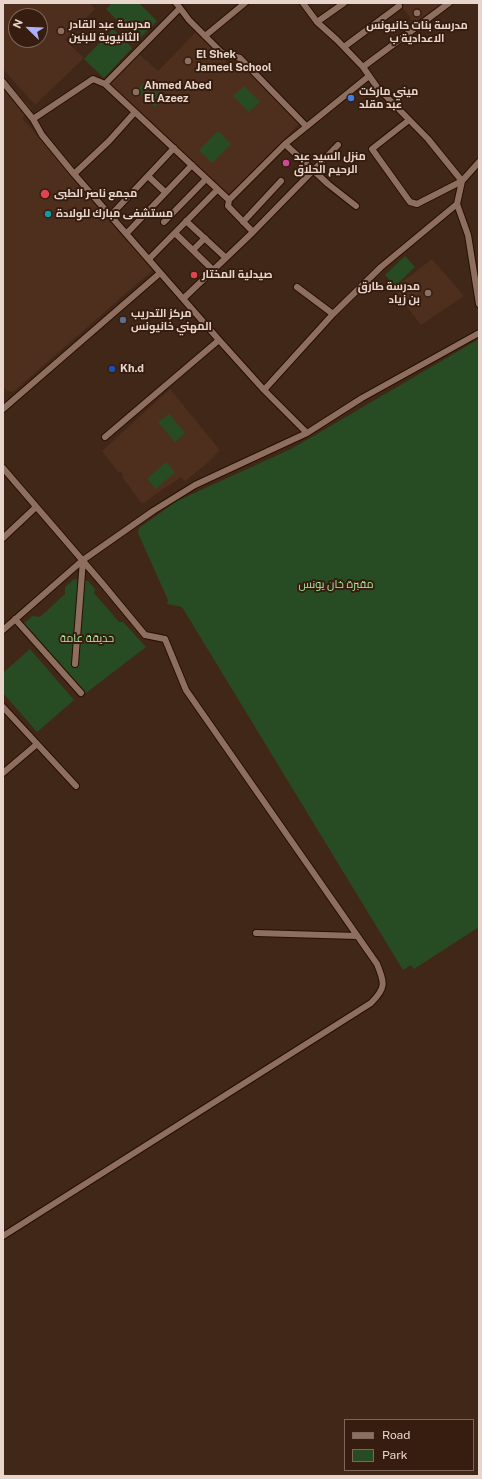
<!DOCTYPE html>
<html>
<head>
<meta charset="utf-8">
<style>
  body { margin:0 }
  #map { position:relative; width:482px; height:1479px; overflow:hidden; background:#412718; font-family:"Public Sans",sans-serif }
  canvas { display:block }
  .frame { position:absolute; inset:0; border:4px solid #e8d6cd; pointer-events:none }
  .legend { position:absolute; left:344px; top:1419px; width:130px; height:52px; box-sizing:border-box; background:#361d0f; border:1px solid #7d675b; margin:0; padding:5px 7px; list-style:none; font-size:12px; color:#e8d6cd }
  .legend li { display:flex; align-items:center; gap:8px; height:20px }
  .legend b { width:20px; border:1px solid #7d675b }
  .north { position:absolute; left:8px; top:8px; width:40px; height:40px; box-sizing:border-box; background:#361d0f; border:1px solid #7d675b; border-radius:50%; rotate:293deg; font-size:11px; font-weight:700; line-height:16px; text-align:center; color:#e8d6cd }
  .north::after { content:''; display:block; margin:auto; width:14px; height:18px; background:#aab0fc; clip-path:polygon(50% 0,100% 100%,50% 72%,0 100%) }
</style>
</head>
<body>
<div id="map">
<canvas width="482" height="1479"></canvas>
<div class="frame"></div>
<ul class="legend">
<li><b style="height:5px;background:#8e6f5f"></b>Road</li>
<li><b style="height:11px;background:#274c24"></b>Park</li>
</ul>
<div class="north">N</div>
</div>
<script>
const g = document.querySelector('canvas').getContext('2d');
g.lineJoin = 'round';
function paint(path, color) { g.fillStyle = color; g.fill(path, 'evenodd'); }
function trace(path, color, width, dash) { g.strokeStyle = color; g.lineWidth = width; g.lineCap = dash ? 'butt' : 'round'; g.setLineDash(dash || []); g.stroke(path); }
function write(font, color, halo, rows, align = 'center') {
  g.font = font + ' "Public Sans",Cairo,sans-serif'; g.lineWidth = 4; g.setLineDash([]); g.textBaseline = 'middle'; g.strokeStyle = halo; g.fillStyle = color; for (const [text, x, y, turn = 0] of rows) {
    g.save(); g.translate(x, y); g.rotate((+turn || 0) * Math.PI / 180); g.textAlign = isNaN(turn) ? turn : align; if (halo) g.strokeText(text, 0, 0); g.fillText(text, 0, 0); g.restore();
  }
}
paint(new Path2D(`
  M3,3H90L95,9L65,40L84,58L35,105L3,69ZM16,16H40V40H16Z
  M399,3H443L414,23Z
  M196,32L229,64L236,58L239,60L301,122L229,194L167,139L109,83L138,53L158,71Z
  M3,77L32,109L22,118L154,269L13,392L7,391L3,386Z
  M432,259L464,296L421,325L393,289Z
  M170,389L220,450L204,466L185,481L181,477L142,504L123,478V475L121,472H118L102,451Z`), '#4e2e1c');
paint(new Path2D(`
  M112,3H139L157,21L137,41L106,9Z
  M113,29L132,48L104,78L84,59Z
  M147,80L165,96L155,107L137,90Z
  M244,86L260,102L249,112L233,96Z
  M218,131L231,144L212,163L199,150Z
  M405,256L415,267L395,286L385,275Z
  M479,339V927L414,969L411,965L403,970L182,607L167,604L168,600L138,533L139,528L177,501L293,448Z
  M169,414L185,433L175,442L158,422Z
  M166,462L175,472L156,489L147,479Z
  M74,579L88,581L95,589L94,593L119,622H123L146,647L86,693L24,623L33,616L40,617L65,594V587Z
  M30,649L74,700L37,732L3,693V673Z`), '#274c24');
const minor = new Path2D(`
  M303,3L317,22L337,40L363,67L377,87L428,139L462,181L457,204L468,235L479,304
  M180,8L189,20L222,53L240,58L306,126
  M317,22L344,3
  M205,36L245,3
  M344,47L399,6
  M363,67L449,3
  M3,82L33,119L42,135L74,174L219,340L264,390L307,433
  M105,84L180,8L176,3
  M33,119L93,79L105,84L229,200
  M409,120L372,149L410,202L417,204L462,181L479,162
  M285,144L328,184L356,206
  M74,174L109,141L135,112
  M148,176L165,192
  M111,215L174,148
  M186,221L226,258
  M164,222L206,179
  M243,222L281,181
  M253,232L228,206L229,200L285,144L369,76
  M127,233L192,165
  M175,233L213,270
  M193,250L205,238
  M149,259L217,190
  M297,287L333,314
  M184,298L253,232L338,145
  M264,390L333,314L381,267L457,204
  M3,409L160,273
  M105,437L219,340
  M3,468L102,583L145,635L165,639L186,690L377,964C385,983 386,988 371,1003L3,1236
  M3,538L36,507
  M15,619L81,693
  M3,630L83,560L153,511L195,485L307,433L362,398L479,333
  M75,664L83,560
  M3,707L76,786
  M3,773L37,744
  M256,933L357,936`);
trace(minor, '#260f03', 8);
trace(minor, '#8e6f5f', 6);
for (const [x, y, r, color] of [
  [417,13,4,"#8d6e63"],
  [61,31,4,"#8d6e63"],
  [188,61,4,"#8d6e63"],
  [136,92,4,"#8d6e63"],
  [351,98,4,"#3f7fe0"],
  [286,163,4,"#d1479c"],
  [45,194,5,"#e0444e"],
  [48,214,4,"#0f9aa8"],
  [194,275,4,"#e0444e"],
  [428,293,4,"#8d6e63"],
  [123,320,4,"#5c6f8a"],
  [112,369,4,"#1a4fb4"]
]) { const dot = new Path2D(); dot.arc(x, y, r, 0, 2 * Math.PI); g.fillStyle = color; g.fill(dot); trace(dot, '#361d0f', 1.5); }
write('bold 11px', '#e8d6cd', '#361d0f', [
  ["مدرسة عبد القادر",69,25],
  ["الثانيوية للبنين",69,38],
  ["مدرسة بنات خانيونس",417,26,"center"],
  ["الاعدادية ب",417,39,"center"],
  ["El Shek",196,55],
  ["Jameel School",196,68],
  ["Ahmed Abed",144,86],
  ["El Azeez",144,99],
  ["ميني ماركت",359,92],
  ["عبد مقلد",359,105],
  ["منزل السيد عبد",294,157],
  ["الرحيم الحلاق",294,170],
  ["مجمع ناصر الطبى",54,194],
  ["مستشفى مبارك للولادة",56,214],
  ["صيدلية المختار",202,275],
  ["مدرسة طارق",420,287,"right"],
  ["بن زياد",420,300,"right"],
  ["مركز التدريب",131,314],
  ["المهني خانيونس",131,327],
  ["Kh.d",120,369]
], 'left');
write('11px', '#a4ea9e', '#361d0f', [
  ["مقبرة خان يونس",336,585],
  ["حديقة عامة",87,639]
]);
</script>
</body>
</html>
